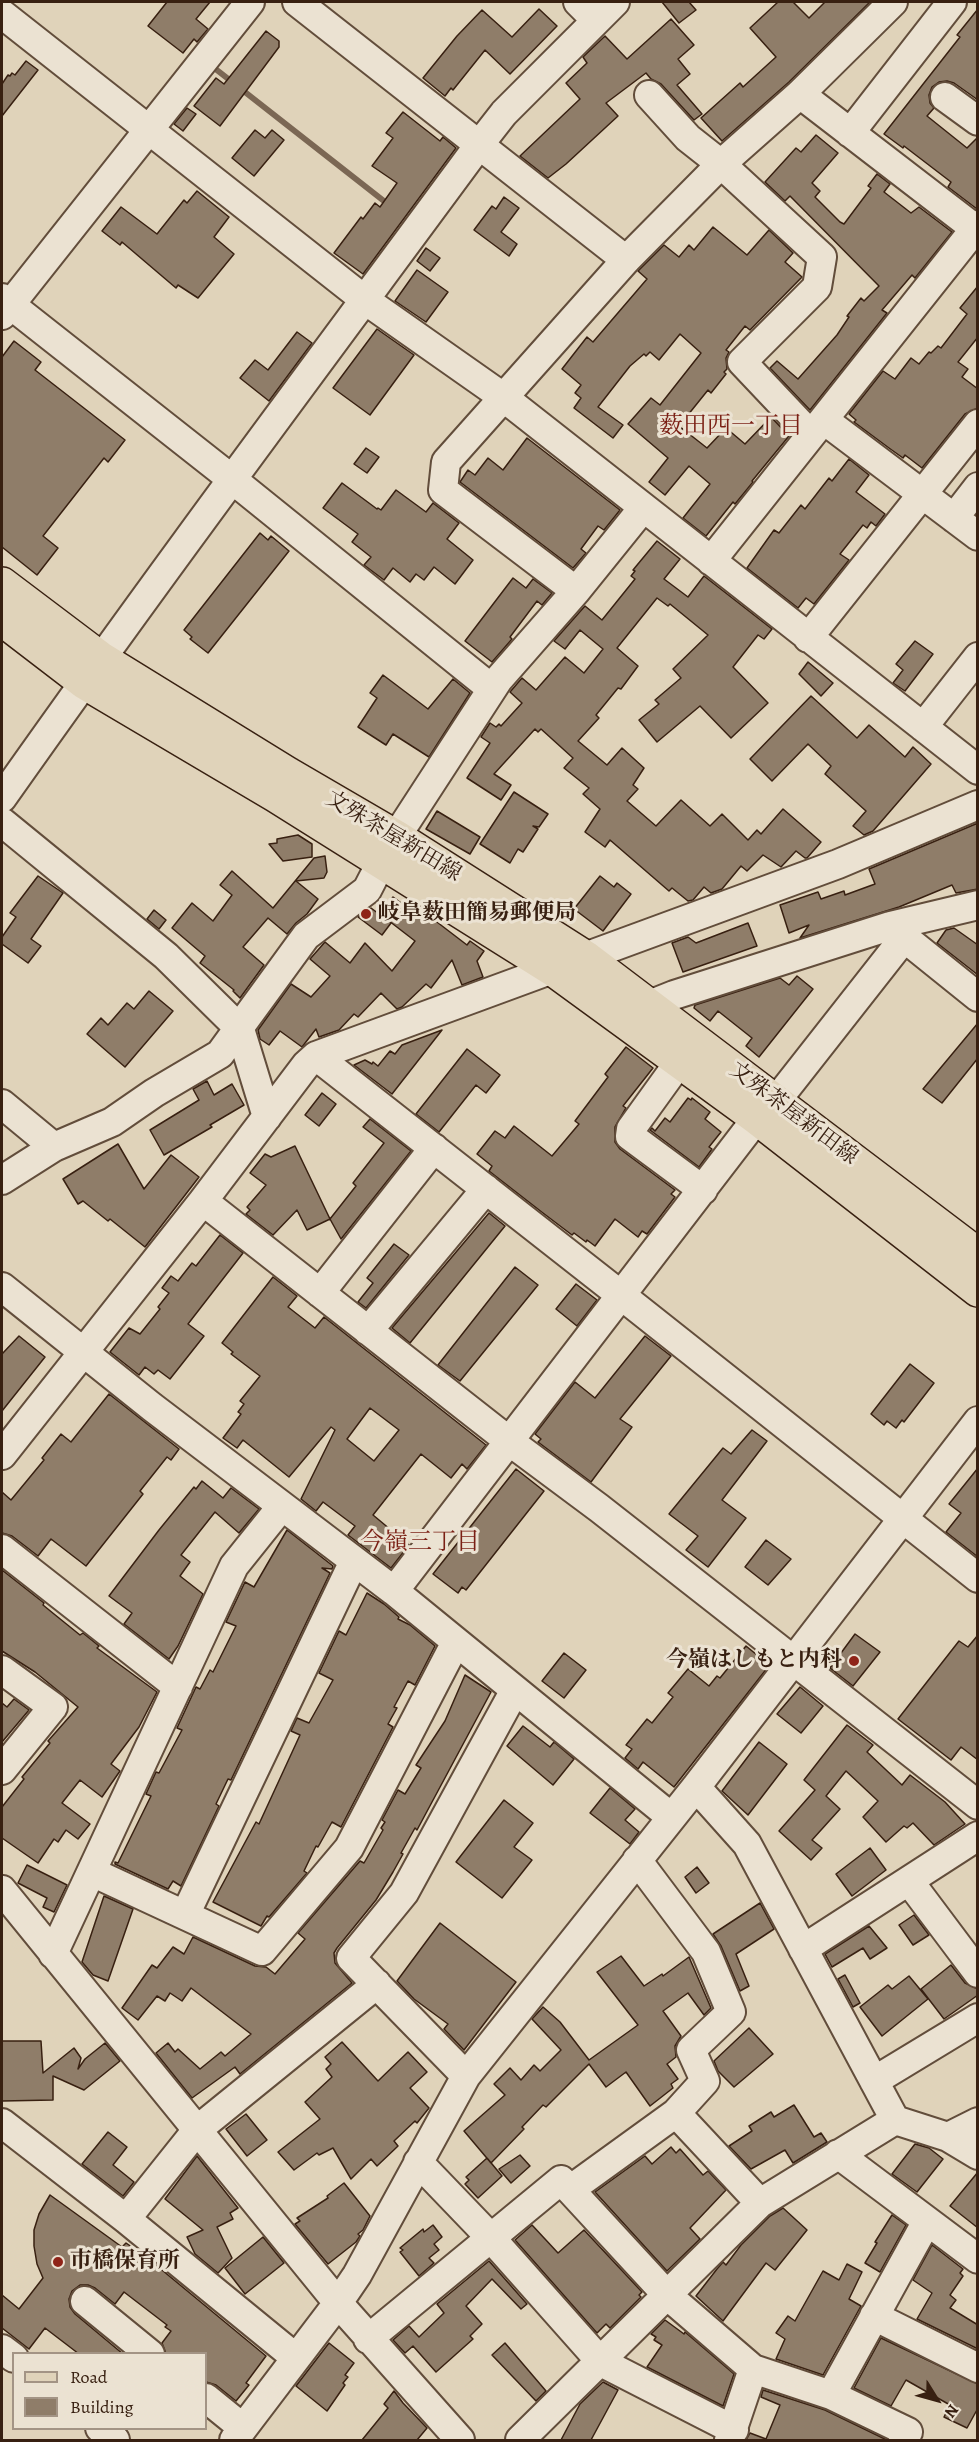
<!DOCTYPE html>
<html>
<head>
<meta charset="utf-8">
<style>
  body { margin:0 }
  #map { position:relative; width:979px; height:2442px; overflow:hidden; background:#e0d3ba; font-family:Alegreya,serif }
  canvas { display:block }
  .frame { position:absolute; inset:0; border:3px solid #382011; pointer-events:none }
  .legend { position:absolute; left:12px; top:2352px; width:195px; height:78px; box-sizing:border-box; background:#ebe2d2; border:2px solid #a39485; margin:0; padding:8px 10px; list-style:none; font-size:18px; color:#382011 }
  .legend li { display:flex; align-items:center; gap:12px; height:30px }
  .legend b { width:30px; border:2px solid #a39485 }
  .north { position:absolute; left:907px; top:2370px; width:60px; height:60px; -webkit-text-stroke:4px #ebe2d2; paint-order:stroke; rotate:127deg; font-size:16px; font-weight:700; line-height:24px; text-align:center; color:#382011 }
  .north::after { content:''; display:block; margin:auto; width:21px; height:27px; background:#382011; clip-path:polygon(50% 0,100% 100%,50% 72%,0 100%) }
</style>
</head>
<body>
<div id="map">
<canvas width="979" height="2442"></canvas>
<div class="frame"></div>
<ul class="legend">
<li><b style="height:8px;background:#e0d3ba"></b>Road</li>
<li><b style="height:16px;background:#8f7d69"></b>Building</li>
</ul>
<div class="north">N</div>
</div>
<script>
const g = document.querySelector('canvas').getContext('2d');
g.lineJoin = 'round';
function trace(path, color, width, dash) { g.strokeStyle = color; g.lineWidth = width; g.lineCap = dash ? 'butt' : 'round'; g.setLineDash(dash || []); g.stroke(path); }
function paint(path, color) { g.fillStyle = color; g.fill(path, 'evenodd'); }
function write(font, color, halo, rows, align = 'center') {
  g.font = font + ' Alegreya,"Noto Serif JP",serif'; g.lineWidth = 6; g.setLineDash([]); g.textBaseline = 'middle'; g.strokeStyle = halo; g.fillStyle = color; for (const [text, x, y, turn = 0] of rows) {
    g.save(); g.translate(x, y); g.rotate((+turn || 0) * Math.PI / 180); g.textAlign = isNaN(turn) ? turn : align; if (halo) g.strokeText(text, 0, 0); g.fillText(text, 0, 0); g.restore();
  }
}
trace(new Path2D(`
  M216,63L213,67L389,205`), '#7b6754', 6);
const building = new Path2D(`
  M167,2H210L196,19L208,29L197,42L194,39L183,53L148,26Z
  M662,2H689L696,10L679,23Z
  M778,2H793L809,18L825,2H870L789,82L722,141L701,118L740,83L743,87L776,57L750,28Z
  M539,9L557,26L510,74L485,50L453,90L451,88L445,96L423,78L457,36L482,10L512,37Z
  M978,9V100L954,83L947,81L939,82L932,87L929,95L930,103L934,108L927,116L967,148L978,137L977,209L948,187L951,182L904,146L903,148L884,134L960,37L957,35Z
  M671,19L694,45L678,59L690,74L677,85L702,114L694,120L661,84L651,79L646,73L606,103L618,116L566,164L548,178L520,156L580,99L566,83L587,63L583,57L605,36L627,59Z
  M266,31L279,41V47L220,126L194,106L216,78L224,84Z
  M26,61L38,70L2,116V84L8,75L10,76L12,73L15,75Z
  M187,108L196,114L183,131L174,124Z
  M403,112L440,141L443,137L456,148L363,274L334,253L361,217L363,219L375,203L380,207L397,183L372,166L393,138L386,133Z
  M255,130L265,138L272,130L284,140L254,176L232,158Z
  M816,135L838,153L812,183L820,191L815,197L840,222L844,224L871,188L868,186L877,174L890,184L884,192L911,213L919,207L952,232L915,278L912,275L882,310L887,313L810,410L770,368L777,361L798,379L837,335L849,317L847,316L861,298L864,301L879,286L790,196L785,201L765,182L796,148L801,152Z
  M197,191L229,217L214,237L234,254L198,298L178,285L176,288L122,242L120,245L102,231L121,207L157,234L184,200L187,203Z
  M504,197L519,208L501,232L517,244L509,256L474,230L492,206L496,209Z
  M713,227L747,255L769,230L793,253L785,262L802,277L750,330L745,326L726,350L729,352L726,358L727,369L724,372L726,374L711,393L708,390L679,426L707,448L726,428L745,444L771,417L789,436L752,481L753,482L735,504L733,502L706,536L683,518L710,484L689,466L665,495L649,482L668,458L628,424L651,398L660,405L701,353L680,334L659,360L650,352L646,356L644,354L630,366L598,407L623,425L613,438L574,408L581,398L575,393L581,385L562,369L587,337L593,342L647,279L638,271L664,245L679,257L689,245L694,250Z
  M426,248L440,258L430,271L417,261Z
  M417,270L448,292L426,322L395,301Z
  M978,286V337L958,362L968,369L962,377L978,389V408L965,414L922,468L905,455L903,458L889,448L854,422L856,420L849,414L883,371L895,379L911,358L919,364L929,352L931,353L938,346L941,348L967,314L960,308Z
  M377,329L414,355L370,415L333,388Z
  M297,332L312,343L269,401L240,378L255,360L268,370Z
  M14,341L41,362L35,370L125,440L108,462L104,458L43,536L58,548L37,575L2,547V357Z
  M527,438L620,510L604,530L598,526L581,549L586,553L573,568L460,482L468,470L475,475L488,458L503,470Z
  M366,448L379,457L367,473L354,464Z
  M849,459L869,475L856,492L885,514L876,526L871,522L867,528L863,525L840,554L849,560L814,604L806,598L798,608L747,568L774,530L779,533L801,505L805,509L829,478L832,481Z
  M342,483L377,509L378,508L381,510L396,490L426,512L433,503L459,523L447,539L473,560L455,584L434,567L424,580L416,574L410,582L393,568L384,580L364,565L371,557L352,542L358,534L323,508Z
  M260,533L268,540L271,536L289,551L208,653L190,639L192,637L184,630Z
  M657,541L680,559L664,579L688,597L704,576L772,629L764,639L758,635L733,667L768,703L731,738L700,706L657,742L639,720L659,704L655,700L681,678L673,669L708,635L670,604L668,606L657,598L617,648L638,666L621,689L618,688L596,715L599,718L578,741L607,765L622,748L644,768L633,785L638,789L627,801L656,826L681,800L710,826L722,814L748,840L757,830L761,834L783,809L821,842L807,858H805L796,851L781,867L763,855L747,871L741,866L722,889L711,893L704,887L693,900L688,901L672,888L669,891L610,840L605,847L585,832L600,809L583,794L589,788L564,768L573,758L541,729L538,732L535,729L494,774L511,785L501,800L467,778L490,743L481,737L490,723L496,727L499,724L501,726L522,703L510,692L522,678L536,690L565,657L584,673L603,649L580,630L565,649L554,641L585,606L602,620L635,579L631,576L635,571L633,570Z
  M513,578L526,588L533,579L552,593L542,605L537,601L510,637L512,639L492,662L465,641Z
  M915,641L933,654L905,691L893,683L903,670L896,664Z
  M808,662L833,683L821,696L799,674Z
  M383,675L428,709L453,679L470,693L429,757L393,734L386,745L358,727L377,698L370,693Z
  M811,696L857,738L869,725L905,757L913,747L931,764L873,831L864,835L853,826L866,811L825,774L831,766L808,744L772,781L750,759Z
  M514,792L548,814L539,827L533,826L538,829L523,852L518,849L510,863L480,844Z
  M437,811L480,837L470,854L426,829Z
  M978,823V889L956,893L952,885L899,907L800,938L809,925L789,933L780,905L818,892L821,899L844,891L845,895L875,884L869,869Z
  M298,835L312,844V857L283,861L269,844L277,843V839Z
  M325,856L327,872L324,878L296,881L318,899L307,914L296,923L287,934L268,918L243,947L264,965L240,998L233,991L234,990L200,963L205,956L172,928L192,903L213,921L232,895L220,885L232,871L273,908L314,858Z
  M38,876L63,893L31,939L41,946L28,963L2,944V937L16,917L10,913Z
  M600,876L614,887L617,883L631,894L603,931L574,909Z
  M393,897L412,911L416,906L467,945L470,941L484,951L477,961L483,977L462,985L452,960L431,988L426,984L402,1007L397,1009L381,993L358,1017L354,1014L339,1030L319,1037L316,1029L302,1047L280,1031L269,1045L260,1039L258,1030L291,984L311,997L330,976L310,959L325,942L350,963L365,943L392,971L415,941L380,914Z
  M371,908L391,923L382,935L358,917Z
  M154,910L166,920L159,929L147,919Z
  M748,923L757,946L683,972L672,943L688,937L696,943Z
  M954,928L978,945V975L937,943L946,930Z
  M797,976L813,989L759,1057L746,1046L752,1038L718,1011L710,1021L694,1008L695,1005L780,978L789,985Z
  M149,991L173,1011L125,1067L87,1034L101,1018L108,1025L127,1003L134,1009Z
  M978,1023V1058L942,1103L923,1089Z
  M442,1030L392,1094L354,1065L365,1060L372,1064L373,1062L378,1066L390,1051L395,1054L402,1045Z
  M626,1047L653,1068L623,1106L626,1108L615,1127V1142L620,1149L675,1190L671,1194L675,1197L647,1234L642,1231L638,1237L615,1219L595,1246L587,1240L586,1242L574,1233L572,1235L543,1213L489,1171L492,1166L477,1154L495,1131L505,1138L514,1126L552,1156L579,1124L575,1121L608,1077L605,1074Z
  M467,1049L500,1075L486,1093L476,1085L439,1132L416,1114Z
  M207,1081L214,1095L232,1084L244,1105L210,1125L212,1127L164,1155L150,1130L199,1100L193,1089Z
  M322,1093L336,1104L319,1126L305,1115Z
  M688,1098L691,1100L692,1098L710,1112L705,1119L721,1132L709,1147L712,1149L699,1167L650,1130L652,1128L655,1131L665,1118L670,1122Z
  M370,1119L411,1151L341,1239L330,1219L356,1186L353,1183L384,1143L363,1127Z
  M118,1144L144,1189L171,1155L199,1177L145,1247L110,1219L108,1221L83,1201L78,1204L63,1179Z
  M295,1146L330,1219L307,1230L297,1210L273,1235L246,1214L250,1210L247,1207L266,1185L250,1173L265,1154L271,1157Z
  M489,1213L505,1226L410,1343L392,1328Z
  M220,1235L243,1253L188,1324L204,1336L170,1379L158,1370L154,1374L145,1367L139,1375L110,1352L129,1328L140,1334L160,1309L158,1307L169,1293L162,1288L171,1276L178,1281L192,1263L196,1266Z
  M394,1244L409,1255L366,1308L358,1302L373,1283L367,1278Z
  M515,1267L538,1285L460,1381L438,1365Z
  M273,1277L297,1296L288,1307L315,1328L324,1317L486,1445L467,1469L462,1464L451,1478L421,1454L373,1515L409,1545L391,1568L348,1535L355,1526L323,1502L316,1511L301,1499L335,1430L331,1427L289,1477L243,1440L237,1448L223,1438L241,1414L238,1412L244,1404L240,1401L260,1376L231,1354L233,1352L222,1343ZM370,1408L399,1430L374,1461L347,1439Z
  M576,1284L597,1300L577,1326L556,1309Z
  M19,1336L45,1357L2,1411V1354Z
  M645,1336L671,1356L620,1419L632,1427L591,1482L538,1442L541,1439L535,1434L575,1382L595,1398Z
  M910,1364L934,1383L904,1422L902,1420L896,1428L887,1421L884,1425L871,1414Z
  M109,1394L179,1449L171,1460L167,1457L140,1491L143,1494L86,1566L51,1539L38,1556L12,1536L2,1533V1492L11,1500L44,1460L42,1458L61,1434L71,1442Z
  M752,1430L767,1441L722,1500L746,1518L708,1567L686,1550L698,1536L669,1514L723,1448L731,1454Z
  M978,1468V1557L946,1532L961,1513L949,1504Z
  M516,1469L544,1491L466,1590L462,1587L458,1593L433,1574Z
  M202,1481L223,1498L231,1488L259,1509L239,1533L215,1512L181,1555L190,1562L180,1576L203,1594L178,1646L169,1659L124,1624L132,1613L109,1596L159,1530L194,1487L196,1489Z
  M287,1530L333,1566L332,1569L322,1568L330,1573L231,1780L228,1779L216,1804L219,1806L181,1886L173,1881L168,1889L115,1864V1862L118,1863L151,1796L146,1794L156,1772L159,1773L182,1730L177,1728L196,1687L200,1689L210,1670L213,1672L236,1626L226,1622L245,1582L254,1587Z
  M766,1540L791,1559L768,1585L745,1567Z
  M2,1570L44,1603L43,1605L54,1614L80,1635L83,1633L99,1646L97,1648L157,1692L139,1727L111,1764L120,1771L102,1797L80,1780L62,1803L90,1824L78,1839L66,1830L58,1842L54,1839L38,1863L2,1838V1807L24,1779L22,1777L50,1743L48,1741L78,1707L35,1672L2,1651Z
  M367,1593L384,1604L399,1617L398,1619L410,1625L435,1646L415,1685L408,1681L394,1707L397,1708L388,1724L393,1727L341,1827L332,1822L318,1847L316,1846L304,1871L307,1873L269,1917L267,1916L261,1926L213,1902L256,1822L259,1824L300,1735L291,1731L297,1718L309,1723L333,1680L319,1673L339,1631L346,1635Z
  M855,1634L880,1652L853,1686L830,1668Z
  M978,1635V1760L961,1747L951,1760L898,1719L959,1641L968,1647Z
  M746,1646L768,1664V1667L674,1787L643,1762L638,1769L625,1758L632,1749L626,1745L647,1719L652,1723L673,1697L668,1693L688,1669L709,1686L717,1676L720,1678Z
  M564,1653L586,1670L564,1698L542,1681Z
  M465,1675L491,1692L417,1830L415,1828L401,1853L403,1854L393,1872L376,1900L337,1948L334,1953L335,1963L352,1983L240,2074L235,2067L192,2098L156,2053L168,2043L175,2052L178,2049L200,2069L221,2052L225,2056L251,2034L191,1988L182,2001L170,1993L165,2001L157,1996L138,2020L122,2008L152,1965L157,1968L173,1947L184,1954L193,1937L255,1966L266,1967L275,1974L305,1939L298,1933L360,1861L364,1863L383,1830L381,1828L385,1822L382,1820L398,1790L405,1794L421,1768L416,1765L445,1721Z
  M800,1687L823,1706L801,1733L777,1714Z
  M14,1699L29,1710L2,1742V1703L7,1707Z
  M847,1725L873,1745L867,1752L902,1785L910,1775L945,1802L965,1824L934,1845L913,1823L907,1828L904,1826L886,1842L863,1817L878,1801L846,1771L826,1796L840,1809L812,1840L822,1848L811,1860L779,1831L815,1790L804,1780Z
  M523,1726L550,1747L554,1742L574,1759L553,1785L507,1746Z
  M759,1742L787,1764L748,1815L722,1791Z
  M610,1788L635,1809L625,1820L639,1832L630,1844L590,1813Z
  M504,1800L533,1823L514,1847L532,1860L502,1898L456,1862Z
  M870,1848L886,1870L852,1896L836,1874Z
  M27,1865L67,1885L54,1912L43,1907L47,1898L18,1883Z
  M697,1867L709,1883L696,1893L685,1877Z
  M104,1896L133,1909L108,1981L93,1975L82,1962Z
  M760,1903L774,1929L736,1954L749,1986L740,1991L721,1946L713,1934Z
  M914,1915L929,1935L913,1945L899,1925Z
  M440,1923L516,1982L464,2050L444,2029L448,2024L414,1999L397,1981Z
  M869,1926L887,1948L870,1959L863,1948L832,1967L825,1954Z
  M621,1956L644,1986L662,1974L663,1976L689,1957L711,2008L704,2015L688,1993L663,2011L681,2036L675,2046L676,2057L667,2064L678,2079L671,2084L673,2088L650,2106L626,2072L606,2087L589,2064L546,2107L543,2105L522,2127L524,2129L491,2163L464,2131L505,2095L494,2084L510,2068L521,2080L534,2065L540,2071L561,2050L532,2019L543,2007L560,2022L589,2060L638,2025L597,1972Z
  M951,1965L965,1983L978,1989V1995L944,2019L921,1989Z
  M845,1975L860,2003L853,2007L838,1979Z
  M909,1976L928,1999L882,2036L860,2007L888,1985L892,1989Z
  M749,2028L773,2054L734,2087L718,2071L714,2061Z
  M2,2041H41L43,2073L74,2048L81,2058L78,2069L85,2059L105,2043L120,2061L84,2090L53,2076V2100L2,2101Z
  M342,2042L378,2081L408,2052L427,2072L410,2088L429,2108L417,2123L415,2121L394,2141L398,2146L377,2166L371,2159L351,2179L333,2148L319,2155L317,2153L294,2170L278,2152L320,2119L305,2102L332,2077L326,2069L331,2064L325,2057Z
  M794,2105L814,2137L821,2133L827,2142L793,2163L785,2150L751,2169L729,2146L752,2131L749,2126L771,2112L774,2117Z
  M246,2114L267,2140L247,2156L226,2129Z
  M108,2132L127,2147L113,2165L134,2182L123,2196L82,2164Z
  M915,2144L929,2148L943,2159L917,2192L892,2174Z
  M671,2147L676,2153L680,2149L703,2175L708,2171L726,2190L690,2228L700,2239L667,2271L595,2192L645,2156L652,2164Z
  M520,2155L530,2166L511,2183L499,2169Z
  M197,2156L238,2208L230,2213L233,2219L217,2227L232,2258L218,2273L195,2254L187,2237L203,2230L165,2199Z
  M487,2158L502,2176L478,2198L465,2184L469,2180L466,2177Z
  M978,2172V2228L950,2206Z
  M344,2183L370,2216L363,2230L358,2234L360,2236L356,2242L328,2264L295,2224L300,2221L297,2218L328,2198L327,2196Z
  M50,2195L122,2247L126,2243L145,2256L266,2356L246,2383L249,2385L236,2401L216,2385L206,2382V2354H166L162,2343L171,2331L165,2327L167,2325L124,2292L115,2304L95,2288L88,2285H80L72,2291L69,2299L70,2307L75,2314L123,2354H79L45,2328L29,2349L2,2328V2295L19,2309L43,2278L37,2264L34,2246V2230L39,2214Z
  M783,2208L807,2230L775,2270L766,2263L723,2321L696,2296L717,2269L723,2262L726,2265L741,2245L770,2216Z
  M892,2215L906,2225L880,2272L865,2263L877,2243L875,2242Z
  M433,2225L442,2237L434,2244L439,2250L429,2258L434,2263L419,2276L400,2252L403,2250L400,2248L423,2229L424,2232Z
  M532,2225L558,2253L584,2230L642,2292L639,2295L641,2297L610,2328L606,2324L597,2333L515,2240Z
  M263,2237L284,2263L245,2294L225,2268Z
  M932,2245L963,2269L960,2273L963,2276L950,2295L956,2300L950,2308L978,2325V2349L917,2319L932,2293L913,2280Z
  M489,2261L527,2304L521,2309L492,2279L466,2306L482,2324L470,2336L473,2339L436,2372L413,2346L405,2353L393,2340L409,2326L419,2337L444,2313L437,2304Z
  M847,2264L862,2272L849,2299L861,2306L823,2375L776,2359L785,2339L776,2333L788,2316L795,2321L823,2271L839,2280Z
  M665,2320L684,2334L685,2332L734,2374L723,2406L647,2367L662,2345L654,2340L656,2337L651,2334Z
  M881,2338L978,2384V2408L967,2428L944,2417L950,2405L906,2380L891,2406L854,2388Z
  M329,2343L354,2363L345,2375L348,2377L343,2383L345,2385L327,2411L296,2386Z
  M505,2343L546,2391L536,2401L492,2355Z
  M603,2382L618,2390L591,2440H561L580,2404Z
  M763,2390L825,2410L887,2440H746L750,2433L766,2439L780,2405L761,2397Z
  M394,2391L403,2403L427,2428L417,2440H362L388,2408L384,2404Z`);
paint(building, '#8f7d69');
trace(building, '#382011', 1.5);
const minor = new Path2D(`
  M297,2L626,260
  M578,2L596,20
  M2,14L365,300L503,397L978,770
  M800,94L978,231
  M649,95L688,138L721,164L822,257L817,287L742,362L811,435
  M945,97L978,121
  M850,133L952,2
  M2,298L233,480L492,689
  M2,315L250,2
  M824,420L978,536
  M954,518L978,487
  M711,561L978,225
  M576,591L443,490L446,462L626,260L721,164L800,94L893,2
  M808,638L978,424
  M923,727L978,657
  M2,798C157,578 319,362 479,145L504,113L615,2
  M2,822L166,956L240,1029L267,1117
  M396,837L498,680L576,591L643,508
  M891,927L978,997
  M649,1005L674,995L890,926L978,905
  M316,1056L622,1296L978,1578
  M680,1061L631,1129L630,1136L703,1190
  M776,1101L904,938
  M2,1104L54,1147
  M2,1180L54,1147L112,1122L154,1093L220,1054L306,936L367,890L382,861
  M203,1201L509,1441L599,1508L978,1805
  M2,1287L152,1407L394,1591L671,1817
  M320,1293L434,1148
  M368,1331L486,1189
  M2,1455L203,1201L306,1065L316,1056L838,864L978,805
  M2,1549L178,1687
  M394,1591L757,1118
  M2,1670L53,1707L2,1770
  M696,1787L747,1844L895,2120L948,2137L978,2155
  M637,1860L706,1952L731,2012L691,2050L705,2081L676,2113
  M92,1872L262,1951L349,1848L456,1642
  M909,1881L978,1973
  M2,1890L338,2303L460,2440
  M185,1915L354,1561
  M803,1949L978,1836
  M53,1954L234,1566L282,1506
  M466,2076L351,1958L404,1893L515,1690
  M874,2081L978,2018
  M2,2123L126,2219L296,2358
  M948,2137L978,2122
  M838,2154L978,2259
  M418,2162L491,2238L601,2362L734,2430
  M571,2189L676,2113L760,2203
  M126,2219L197,2130L377,1984
  M85,2301L150,2354
  M874,2316L978,2368
  M368,2339L561,2180L667,2295L753,2369L831,2395
  M2,2349L14,2358
  M206,2398L243,2428
  M100,2428L115,2440
  M234,2440L338,2303L357,2275L466,2076L696,1787L978,1421
  M520,2440L760,2203L895,2120
  M729,2440L753,2369
  M903,2440L908,2432L831,2395L927,2221`);
const major = new Path2D(`
  M2,584L100,658L288,774L396,837L586,958L978,1255
  M2,619L84,682L275,795L554,970L757,1118L978,1290`);
trace(minor, '#624d3b', 32);
trace(major, '#382011', 36);
trace(minor, '#ebe2d2', 28);
trace(major, '#e0d3ba', 33);
for (const [x, y, r, color] of [
  [366,914,6,"#8f2418"],
  [854,1661,6,"#8f2418"],
  [58,2262,6,"#8f2418"]
]) { const dot = new Path2D(); dot.arc(x, y, r, 0, 2 * Math.PI); g.fillStyle = color; g.fill(dot); trace(dot, '#ebe2d2', 2); }
write('22px', '#382011', '#ebe2d2', [
  ["文殊茶屋新田線",393,837,31],
  ["文殊茶屋新田線",793,1114,37]
]);
write('bold 22px', '#382011', '#ebe2d2', [
  ["岐阜薮田簡易郵便局",378,914],
  ["今嶺はしもと内科",842,1661,"right"],
  ["市橋保育所",70,2262]
], 'left');
write('24px', '#7a1f14', '#ebe2d2', [
  ["薮田西一丁目",731,427],
  ["今嶺三丁目",420,1543]
]);
</script>
</body>
</html>
